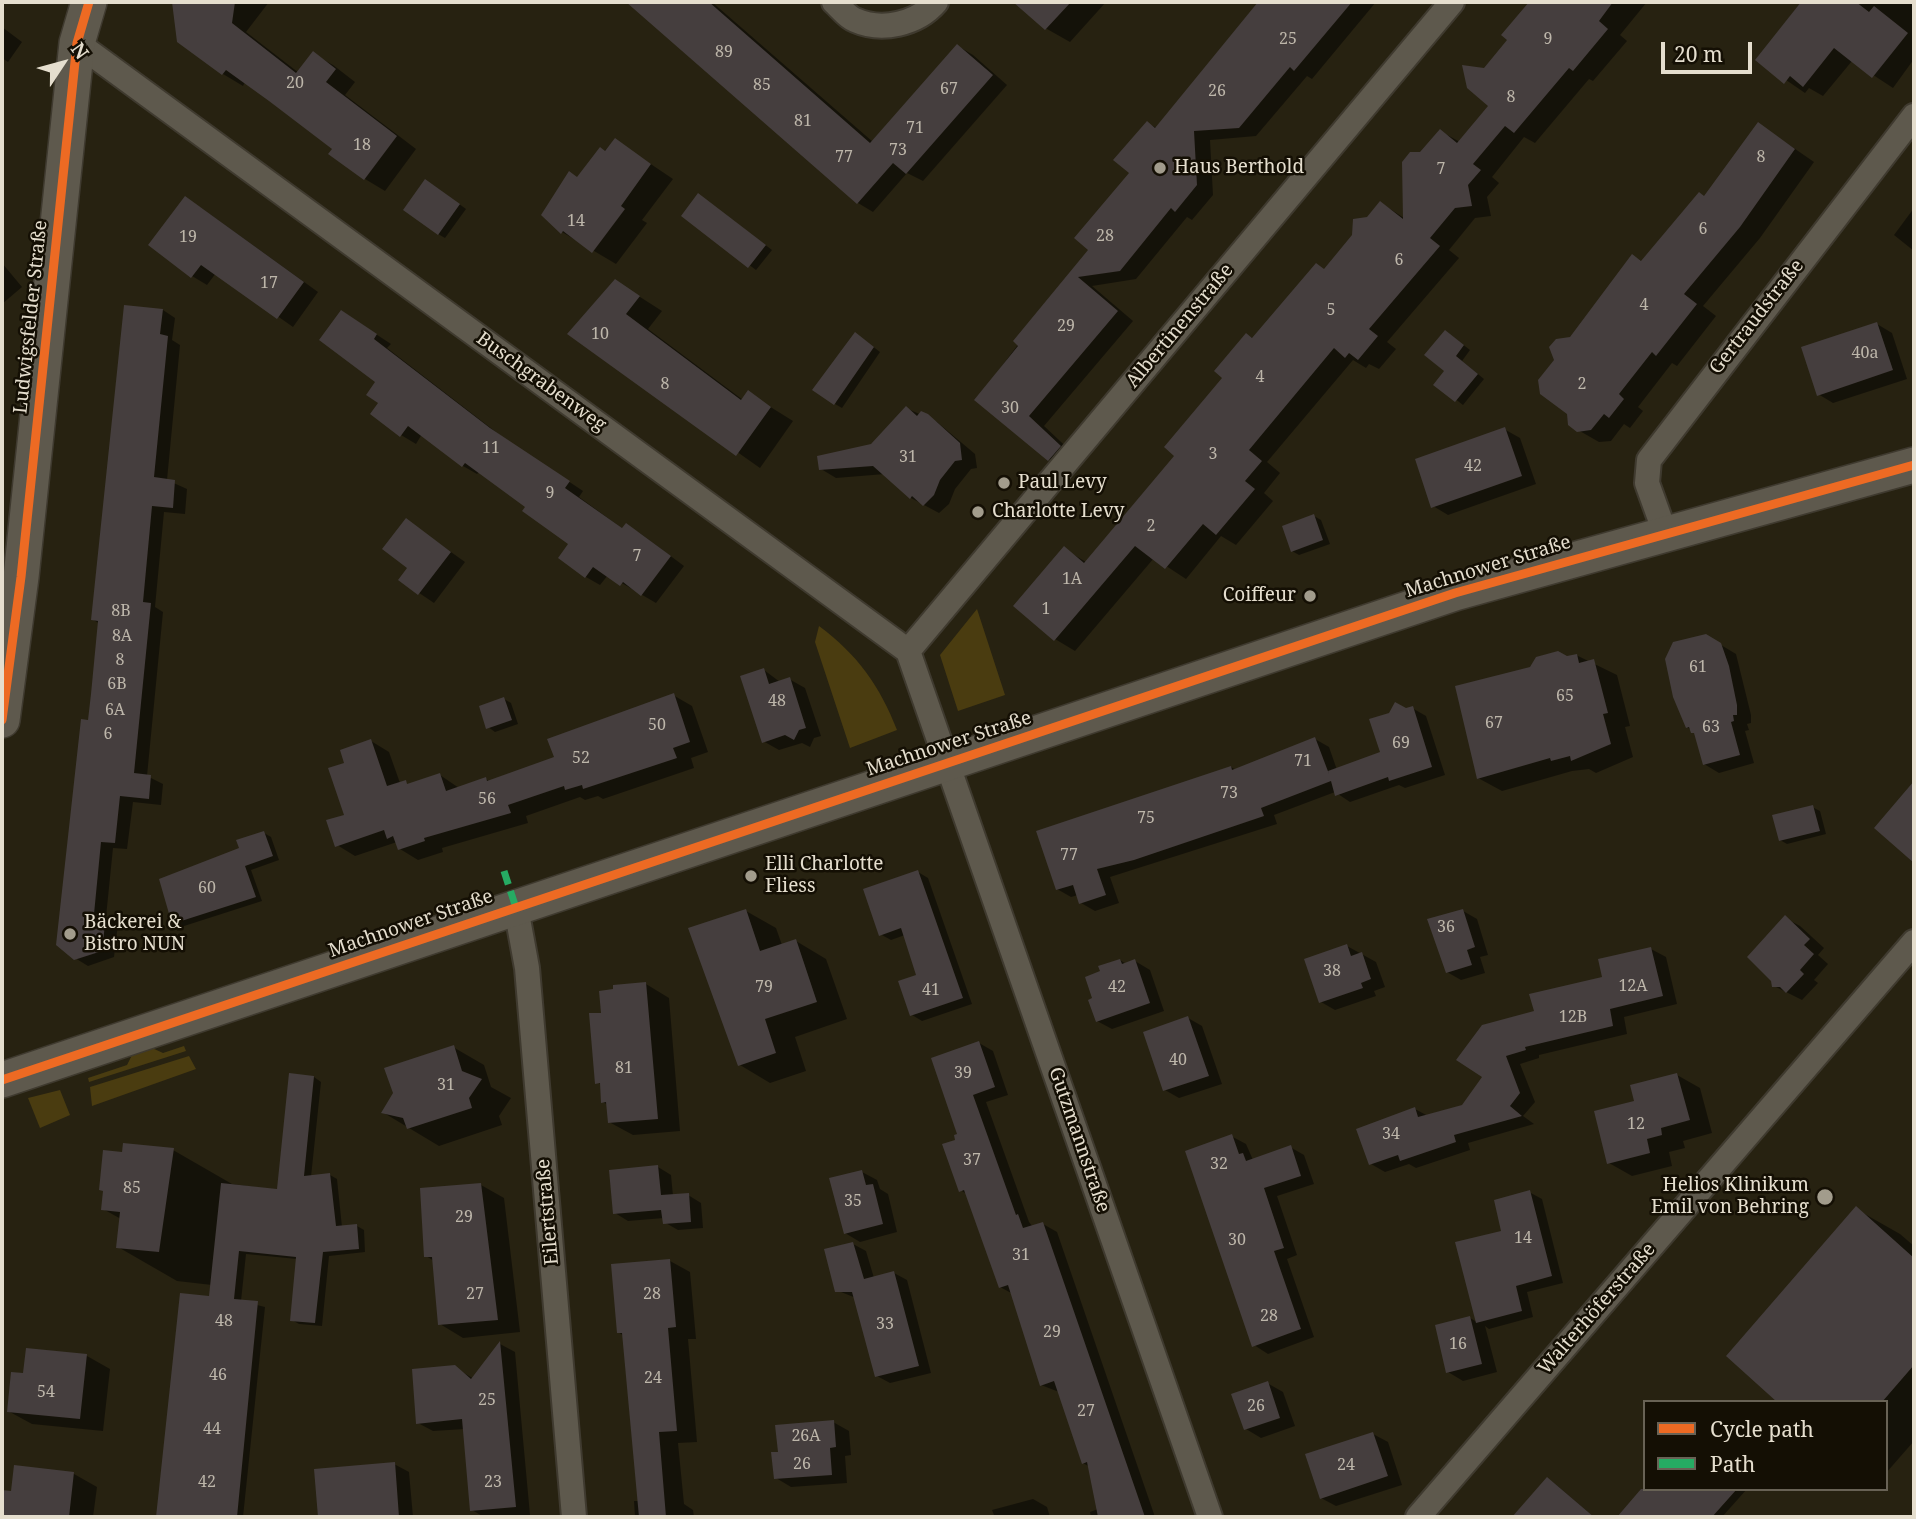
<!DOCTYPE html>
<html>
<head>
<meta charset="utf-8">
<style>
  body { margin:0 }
  #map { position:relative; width:1916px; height:1519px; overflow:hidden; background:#272211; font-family:"Noto Serif",serif }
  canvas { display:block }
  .frame { position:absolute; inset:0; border:4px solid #e5dece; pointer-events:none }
  .legend { position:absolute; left:1643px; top:1400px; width:245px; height:91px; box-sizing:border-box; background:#140f04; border:2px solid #686255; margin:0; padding:9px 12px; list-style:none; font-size:21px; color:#e5dece }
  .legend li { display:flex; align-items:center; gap:14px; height:35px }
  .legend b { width:35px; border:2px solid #686255 }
  .north { position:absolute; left:28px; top:28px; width:70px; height:70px; -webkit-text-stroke:5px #140f04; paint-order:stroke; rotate:54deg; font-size:19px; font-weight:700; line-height:28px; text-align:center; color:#e5dece }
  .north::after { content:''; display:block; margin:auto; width:24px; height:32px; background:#e5dece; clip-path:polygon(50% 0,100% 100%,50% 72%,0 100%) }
  .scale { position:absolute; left:1661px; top:42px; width:91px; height:32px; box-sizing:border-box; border:4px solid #e5dece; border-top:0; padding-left:9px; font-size:21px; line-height:24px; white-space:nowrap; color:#e5dece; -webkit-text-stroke:5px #140f04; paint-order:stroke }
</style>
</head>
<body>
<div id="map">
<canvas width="1916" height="1519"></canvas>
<div class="frame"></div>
<ul class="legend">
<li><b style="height:9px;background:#ed6a23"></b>Cycle path</li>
<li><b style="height:9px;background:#26ab63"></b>Path</li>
</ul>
<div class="north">N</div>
<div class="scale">20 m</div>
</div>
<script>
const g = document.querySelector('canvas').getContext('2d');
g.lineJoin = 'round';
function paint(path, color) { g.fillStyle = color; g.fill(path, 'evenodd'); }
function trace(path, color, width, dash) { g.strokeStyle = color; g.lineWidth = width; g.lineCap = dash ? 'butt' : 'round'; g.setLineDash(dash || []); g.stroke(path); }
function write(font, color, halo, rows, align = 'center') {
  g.font = font + ' "Noto Serif",serif'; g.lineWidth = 5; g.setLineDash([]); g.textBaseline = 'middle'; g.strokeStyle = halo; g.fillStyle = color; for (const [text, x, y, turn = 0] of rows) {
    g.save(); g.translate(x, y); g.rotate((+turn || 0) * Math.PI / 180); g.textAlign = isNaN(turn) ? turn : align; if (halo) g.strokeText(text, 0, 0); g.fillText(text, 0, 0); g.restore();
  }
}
paint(new Path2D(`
  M977,609L1005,695L958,711L940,655Z
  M819,626C857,654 880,686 897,730L850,748L815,642Z
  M184,1046L186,1051L89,1082L88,1078L127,1065L133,1053L150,1047L163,1053Z
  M189,1056L196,1069L92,1106L90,1087Z
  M60,1090L70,1115L40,1128L28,1098Z`), '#4a3c10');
paint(new Path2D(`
  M176,2H269L246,32L299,73L313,54L333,65L355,82L345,95L416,149L385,191L365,179L334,149L245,82L243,86L223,74L174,4Z
  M629,2H712L873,142L958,46L973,55L1007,85L923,181L907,173L873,212L858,203Z
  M1016,2H1106L1070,42L1047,29Z
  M1261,2H1290L1298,9L1304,2H1376L1312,79L1307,76L1256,136L1210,140L1213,195L1192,220L1187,217L1136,279L1092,286L1133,321L1044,426L1076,456L1065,469L1049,459L977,399L1090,249L1132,173L1147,123L1157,128Z
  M1532,2H1647L1620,35L1627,41L1593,81L1589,79L1535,143L1524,137L1492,177L1499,183L1487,197L1491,216L1475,218L1449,250L1459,258L1387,342L1396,349L1379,369L1369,364L1366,368L1353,360L1267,462L1280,473L1264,493L1273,501L1236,545L1221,536L1186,579L1154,558L1075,651L1055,639L1064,549L1086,562L1177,456L1225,378L1247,335L1254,339L1326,270L1381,203L1404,218L1421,153L1440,131L1460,142L1491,106L1484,70L1509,40L1504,35Z
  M1801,2H1914V59L1893,88L1852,61L1823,96L1809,88L1805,93L1757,60Z
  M2,27L22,42L8,62L2,58Z
  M1759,124L1814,162L1760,238L1703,306L1716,316L1677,366L1672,363L1638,407L1643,411L1630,428L1624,424L1611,441L1599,442L1578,430L1571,338L1633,256L1643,262L1705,197Z
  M615,140L673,179L642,220L647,223L616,264L562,232L543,215Z
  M433,185L466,209L445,238L438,234Z
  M706,200L772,250L756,270L684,216Z
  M200,207L318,292L293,327L216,273L207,285L192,276Z
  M1914,208V251L1894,235Z
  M2,263L22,287L2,304Z
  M615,281L662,311L648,329L743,400L748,393L793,421L760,468L570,334Z
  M125,307L163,310L175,318L172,340L180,345L167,480L187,489L185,514L164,512L155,607L163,612L147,776L163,784L161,805L133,802L127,849L113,848L106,917L118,924L114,957L88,966L75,958L90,722L100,624L92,619Z
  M356,321L391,344L387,348L505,439L583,491L579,497L623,529L626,525L641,534L684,566L656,603L608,575L600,585L586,577L570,544L527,506L480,471L477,474L463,466L422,434L416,444L401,435L380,402L378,382Z
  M1877,324L1892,333L1907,379L1833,403L1818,394Z
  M1452,336L1470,350L1462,361L1484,379L1463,405L1436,384L1446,371Z
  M862,338L880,352L842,408L835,404Z
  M906,408L937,422L975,454L977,468L971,469L955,489L949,504L939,513L911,498L885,474L836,478L821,469L872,445Z
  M1504,429L1520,438L1536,484L1448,515L1433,506Z
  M1314,516L1321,520L1330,544L1299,555L1292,551Z
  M406,520L465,562L434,603L400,580L410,567Z
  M1706,636L1736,654L1751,715V723L1747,724L1749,730L1745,731L1754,763L1719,773L1704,764L1696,734L1687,727Z
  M1576,655L1617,675L1630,726L1625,727L1633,757L1596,773L1589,769L1572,771L1502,791L1478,778L1567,658Z
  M764,670L780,682L789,679L805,688L821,736L814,738L810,747L802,743L779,750L763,741Z
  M673,695L692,706L708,752L691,758L694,768L603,799L598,796L585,800L580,797L526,816L528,823L442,848L443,852L418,860L400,849L397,842L355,856L337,845L346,816L347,764L371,741L389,752L400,783L411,785L440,775L459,788L486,779L490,782L556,758Z
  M504,699L511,703L518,724L495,732L488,727Z
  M1412,708L1426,716L1445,775L1405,788L1399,785L1350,802L1335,792L1274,815L1277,824L1110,877L1119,903L1095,911L1081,903L1078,895L1071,897L1057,889L1231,767L1236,770L1315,739L1329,747L1337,770L1382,753Z
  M1812,807L1820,811L1826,834L1787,844L1780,840Z
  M264,833L271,837L279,860L251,870L262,901L181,927L174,923L241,850Z
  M918,872L928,878L972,1004L922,1021L912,1015L919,976L905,935L891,940L880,934Z
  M746,911L776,928L782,945L796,941L826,959L847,1019L795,1037L806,1071L770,1083L740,1065Z
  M1463,911L1477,919L1488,955L1480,957L1485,973L1461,980L1447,972Z
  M1785,918L1800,926L1824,948L1818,955L1828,964L1814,980L1818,983L1802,1000L1774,986Z
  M1347,946L1376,962L1385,987L1374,991L1376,996L1335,1010L1321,1002Z
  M1651,949L1666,957L1677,1004L1624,1017L1627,1034L1539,1055V1058L1520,1064L1535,1102L1523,1116L1534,1124L1468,1143L1470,1150L1416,1168L1409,1164L1385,1172L1371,1164L1415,1109L1428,1116L1463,1107L1536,1012L1604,978Z
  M1120,960L1126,964L1135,961L1150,970L1164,1011L1112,1029L1097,1021L1094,999L1102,972Z
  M646,984L669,998L680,1131L633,1135L609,1122L608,1105L603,1102L602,1085L597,1082L603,1014Z
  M1188,1018L1202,1026L1222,1084L1179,1098L1165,1090Z
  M979,1043L993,1051L1008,1095L986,1102L1029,1222L1033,1227L1043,1224L1057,1232L1155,1517H1091L1090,1512L1098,1509L1090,1467L1083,1463L1059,1392L1041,1385L1013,1294L1000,1287L967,1194L960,1190L957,1141Z
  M453,1047L484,1065L491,1087L511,1098L499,1116L502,1125L439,1146L384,1113Z
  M1677,1075L1700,1088L1712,1133L1683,1141L1685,1148L1669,1152L1672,1166L1632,1176L1609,1163L1636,1102Z
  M314,1077L321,1082L311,1177L330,1175L337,1179L342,1227L357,1226L364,1230L365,1252L329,1256L322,1326L299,1324L292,1320L297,1259L246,1254L241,1301L265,1307L243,1517H158L181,1295L211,1298L212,1285L177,1281L118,1247L121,1219L103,1209L124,1154L173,1150L232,1184L278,1190Z
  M1231,1136L1246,1144L1253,1160L1290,1147L1304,1155L1314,1184L1277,1196L1297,1255L1287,1259L1314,1337L1268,1354L1254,1345Z
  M658,1167L671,1175L673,1196L688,1195L701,1203L703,1228L678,1230L664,1222V1218L628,1221L615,1213Z
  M862,1172L877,1180L880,1189L888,1194L897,1232L860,1242L845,1233Z
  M481,1185L504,1198L520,1332L463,1338L440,1324L434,1261L426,1256Z
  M1529,1192L1542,1199L1563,1283L1527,1292L1533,1317L1489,1329L1485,1326L1497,1372L1463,1381L1448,1372L1470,1318L1477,1322Z
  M1856,1209L1900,1234L1914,1246V1441L1886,1473V1402H1780Z
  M853,1244L866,1251L874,1278L894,1273L907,1280L931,1373L890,1383L877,1376L856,1298L836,1290Z
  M670,1261L690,1272L696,1339H688L697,1442L678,1443L684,1504L693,1510L694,1517H635L634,1501H639L624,1336L618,1332Z
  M500,1344L515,1352L530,1515L484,1517L472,1510L465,1429L433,1431L418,1423L454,1367L474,1379Z
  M87,1356L110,1369L103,1431L32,1424L8,1411L25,1375Z
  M1267,1383L1283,1392L1295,1426L1261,1438L1246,1429Z
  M833,1422L849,1431L851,1455L845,1456L847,1483L791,1487L776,1478L780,1453Z
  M1373,1434L1388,1442L1402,1485L1336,1506L1321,1498Z
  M394,1464L409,1472L413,1517H320L316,1470Z
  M74,1474L97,1487L93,1517H2V1491L12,1493Z
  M1548,1479L1554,1483L1594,1517H1514Z
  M1645,1488V1489H1747L1722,1517H1619Z
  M1033,1499L1047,1507L1050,1517H986L994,1515L992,1510Z`), '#0007');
paint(new Path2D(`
  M172,2H235L232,23L296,73L313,51L336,69L326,82L397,136L364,180L328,154L332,149L269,101L226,70L222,75L177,42Z
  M626,2H709L870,143L957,44L993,75L906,174L893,163L857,204Z
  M1013,2H1071L1045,30Z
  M1258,2H1352L1294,71L1290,67L1239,128L1194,131L1197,185L1175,212L1171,208L1120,271L1078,277L1118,311L1029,416L1061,446L1048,461L974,400L1018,346L1013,341L1088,250L1074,238L1129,173L1113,160L1147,121L1155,128Z
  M1529,2H1613L1599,21L1608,29L1573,71L1569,68L1514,133L1505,126L1473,164L1481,170L1468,185L1472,206L1455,208L1430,238L1440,246L1369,329L1378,336L1358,360L1349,353L1345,358L1334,348L1249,450L1262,461L1245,481L1255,489L1216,535L1203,524L1165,569L1135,546L1054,641L1013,606L1064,546L1084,563L1174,456L1164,447L1222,378L1214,371L1246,333L1252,338L1316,263L1324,269L1352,235L1353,219L1367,217L1380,201L1403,219L1402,162L1410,152H1420L1440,129L1457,143L1488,106L1467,88L1462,65L1484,68L1507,40L1501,35Z
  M1801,2H1856L1869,12L1874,6L1908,33L1872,78L1834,48L1803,87L1790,76L1784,84L1755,60Z
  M1758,122L1795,149L1740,227L1684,294L1697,304L1656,356L1652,352L1619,394L1624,399L1609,418L1604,414L1591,430L1577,432L1568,425L1567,414L1540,394L1538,380L1554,360L1549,347L1556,339L1570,337L1632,254L1641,261L1699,192L1704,196Z
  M615,138L651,164L621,206L625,209L592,253L563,231L561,234L541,215L569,171L577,177L600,147L605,151Z
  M425,179L460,204L438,235L403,210Z
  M698,193L766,245L748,268L681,216Z
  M185,196L304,282L277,319L201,265L191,278L148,245Z
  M615,279L640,296L626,314L741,400L748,390L771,407L736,456L567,334Z
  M124,305L163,309L160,334L168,336L154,477L175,480L173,508L152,506L143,602L151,603L134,773L151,775L149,799L120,796L115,843L101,842L94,914L106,915L102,951L74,960L56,945L81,719L88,720L91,694L98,621L91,620Z
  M341,310L377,334L374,339L490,428L570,481L565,488L622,528L626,523L671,556L641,596L623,582L620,586L593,567L585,578L558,558L568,544L522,511L525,507L465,463L462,467L408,426L400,437L370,414L378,403L366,395L375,382L319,340Z
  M1877,322L1893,370L1817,396L1801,347Z
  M1445,330L1464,345L1456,356L1478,374L1455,402L1433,385L1444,371L1424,355Z
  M855,332L874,347L834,405L812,390Z
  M906,406L917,416L921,411L928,414L960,443L962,460L955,461L940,480L934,495L923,506L912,496L910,499L873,466L819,470L817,456L871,444Z
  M1505,427L1522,476L1431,508L1415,459Z
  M1314,514L1323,540L1291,552L1282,526Z
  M406,518L451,552L418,595L398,580L407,568L382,549Z
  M1706,634L1721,643L1729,666L1737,705V715H1733L1734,721L1731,722L1740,755L1703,765L1694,733H1691L1689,727L1686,728L1673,697L1665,659L1673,642Z
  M1558,651L1567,656L1577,654L1579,663L1594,659L1608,713L1603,714L1611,744L1571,761L1570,756L1551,761L1550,758L1477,779L1455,686L1530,667L1536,657Z
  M764,668L769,684L790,677L806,728L799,730L794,740L785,735L762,743L740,676Z
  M674,693L690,742L673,748L677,758L583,789L582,785L565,790L564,786L508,805L511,813L424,838L425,841L398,850L393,836L387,839L384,830L335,847L326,820L344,815L328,768L344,763L340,750L371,739L387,786L406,780L407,784L440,773L446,791L486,777L487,781L554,757L547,739Z
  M504,697L512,720L486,729L479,706Z
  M1395,702L1406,708L1413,706L1432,767L1389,781L1388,777L1335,796L1331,781L1261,808L1264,816L1134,860L1097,869L1106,895L1079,904L1073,885L1056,890L1036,831L1231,766L1232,770L1315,737L1329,774L1328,771L1380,752L1369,719L1389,713Z
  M1914,781V863L1874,828Z
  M1813,805L1820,831L1779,841L1772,815Z
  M264,831L273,856L245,866L256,897L172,924L159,879L239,848L236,840Z
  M918,870L963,998L910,1016L898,981L916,975L901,928L879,936L863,889Z
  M746,909L760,951L796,939L817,1002L765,1019L776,1053L738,1066L688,928Z
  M1463,909L1475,947L1467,950L1472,965L1446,973L1427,919Z
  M1785,915L1810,939L1804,945L1814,954L1800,970L1804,974L1786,993L1780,987H1772L1771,981L1747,957Z
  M1347,944L1351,956L1362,952L1371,979L1361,983L1363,988L1319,1003L1304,959Z
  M1651,947L1663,996L1610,1009L1613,1026L1525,1047L1526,1050L1506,1056L1520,1093L1510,1106L1522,1116L1454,1135L1456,1142L1400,1161L1398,1155L1369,1165L1356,1129L1415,1107L1418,1117L1462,1105L1482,1077L1456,1060L1482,1025L1534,1011L1529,994L1602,977L1598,959Z
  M1120,959L1122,964L1135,959L1150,1003L1096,1022L1088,1000L1092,998L1085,977L1100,971L1098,966Z
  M646,982L658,1119L608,1123L606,1102L601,1103L600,1083L595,1084L589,1013H601L599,991L613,989V985Z
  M1188,1016L1209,1076L1163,1091L1143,1032Z
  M979,1041L995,1087L973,1095L1016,1215L1018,1214L1023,1228L1043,1222L1145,1517H1098L1087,1462L1082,1464L1054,1381L1040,1386L1008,1285L999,1288L964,1190L959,1192L942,1144L955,1140L954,1135L957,1134L931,1058Z
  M454,1045L462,1071L482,1079L469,1098L472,1108L407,1129L403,1118L381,1113L393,1093L384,1068Z
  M289,1073L314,1076L304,1176L330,1173L336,1226L357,1224L359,1249L323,1252L315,1323L290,1321L296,1257L239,1251L234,1299L258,1301L237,1517H156L180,1293L209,1296L221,1183L277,1189Z
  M1677,1073L1690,1120L1661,1128L1662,1135L1647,1139L1650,1153L1607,1164L1594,1111L1634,1101L1630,1085Z
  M1232,1134L1239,1154L1243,1153L1246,1161L1291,1145L1301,1176L1264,1188L1284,1248L1274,1251L1301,1329L1252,1347L1185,1151Z
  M123,1143L174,1148L159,1252L116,1248L120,1212L101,1210L103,1191L99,1190L103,1150L122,1152Z
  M658,1165L661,1195L689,1193L691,1222L663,1224L661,1210L613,1214L609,1170Z
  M862,1170L866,1185L873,1184L883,1224L844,1234L829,1178Z
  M481,1183L498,1320L438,1325L432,1257H424L420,1188Z
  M1530,1190L1552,1276L1516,1286L1522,1311L1476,1323L1455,1242L1501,1231L1494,1200Z
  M1856,1206L1914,1258V1365L1882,1402H1777L1726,1356Z
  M853,1242L864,1279L894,1271L919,1366L875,1377L852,1292H835L824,1249Z
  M670,1259L676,1327L668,1328L677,1431L659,1432L666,1517H639L622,1333H617L611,1264Z
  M1470,1316L1482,1364L1446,1373L1435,1325Z
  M500,1341L516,1507L470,1511L462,1419L416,1424L412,1369L455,1365L471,1379Z
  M26,1348L87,1354L80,1419L7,1412L11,1372L23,1373Z
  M1268,1381L1280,1418L1244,1430L1231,1394Z
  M834,1420L836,1447L830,1448L832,1475L774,1479L771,1452H778L775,1425Z
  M1373,1432L1388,1476L1320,1499L1305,1454Z
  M395,1462L399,1517H318L314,1469Z
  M14,1465L74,1472L69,1517H2V1490L11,1491Z
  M1547,1477L1594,1517H1512Z
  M1641,1489H1737L1712,1517H1617Z`), '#453e3e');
const street = new Path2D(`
  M834,2C840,7 847,17 855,20C882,32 917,24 936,2
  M77,43L908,651L1210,1517
  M1665,533L1647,483L1649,460L1914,116
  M908,651L1452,2
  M516,908L527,968L574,1517
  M1418,1517L1914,942`);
const secondary = new Path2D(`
  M2,720L21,577L77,43L89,2
  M2,1080L1455,593L1914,465`);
trace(street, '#3f3a2f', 28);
trace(secondary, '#3f3a2f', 38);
trace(street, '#5e594d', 24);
trace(secondary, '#5e594d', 35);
trace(new Path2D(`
  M504,871L516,908`), '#26ab63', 7, [14, 7]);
trace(new Path2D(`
  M2,720L21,577L77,43L89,2
  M2,1080L1455,593L1914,465`), '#ed6a23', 9);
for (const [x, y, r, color] of [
  [1160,168,7,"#a29c8c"],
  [1004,483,7,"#a29c8c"],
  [978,512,7,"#a29c8c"],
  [1310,596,7,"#a29c8c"],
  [751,876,7,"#a29c8c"],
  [70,934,7,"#a29c8c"],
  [1825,1197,9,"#a29c8c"]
]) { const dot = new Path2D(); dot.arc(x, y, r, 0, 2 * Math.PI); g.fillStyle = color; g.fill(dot); trace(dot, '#140f04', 2.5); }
write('16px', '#bdb6aa', null, [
  ["25",1288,39],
  ["9",1548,39],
  ["89",724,52],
  ["20",295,83],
  ["85",762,85],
  ["67",949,89],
  ["26",1217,91],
  ["8",1511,97],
  ["81",803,121],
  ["71",915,128],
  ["18",362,145],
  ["73",898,150],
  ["77",844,157],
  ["8",1761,157],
  ["7",1441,169],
  ["14",576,221],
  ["6",1703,229],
  ["28",1105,236],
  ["19",188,237],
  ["6",1399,260],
  ["17",269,283],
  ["4",1644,305],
  ["5",1331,310],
  ["29",1066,326],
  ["10",600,334],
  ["40a",1865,353],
  ["4",1260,377],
  ["8",665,384],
  ["2",1582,384],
  ["30",1010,408],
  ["11",491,448],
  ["3",1213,454],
  ["31",908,457],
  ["42",1473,466],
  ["9",550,493],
  ["2",1151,526],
  ["7",637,556],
  ["1A",1072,579],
  ["1",1046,609],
  ["8B",121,611],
  ["8A",122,636],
  ["8",120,660],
  ["61",1698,667],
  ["6B",117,684],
  ["65",1565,696],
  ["48",777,701],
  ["6A",115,710],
  ["67",1494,723],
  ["50",657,725],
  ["63",1711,727],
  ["6",108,734],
  ["69",1401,743],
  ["52",581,758],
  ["71",1303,761],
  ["73",1229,793],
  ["56",487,799],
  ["75",1146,818],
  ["77",1069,855],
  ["60",207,888],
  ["36",1446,927],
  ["38",1332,971],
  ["12A",1633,986],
  ["79",764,987],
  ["42",1117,987],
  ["41",931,990],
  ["12B",1573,1017],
  ["40",1178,1060],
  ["81",624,1068],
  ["39",963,1073],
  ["31",446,1085],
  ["12",1636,1124],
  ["34",1391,1134],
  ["37",972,1160],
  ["32",1219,1164],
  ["85",132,1188],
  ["35",853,1201],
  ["29",464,1217],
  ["14",1523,1238],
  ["30",1237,1240],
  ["31",1021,1255],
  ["27",475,1294],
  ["28",652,1294],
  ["28",1269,1316],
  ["48",224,1321],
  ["33",885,1324],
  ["29",1052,1332],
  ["16",1458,1344],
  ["46",218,1375],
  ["24",653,1378],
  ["54",46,1392],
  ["25",487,1400],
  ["26",1256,1406],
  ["27",1086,1411],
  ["44",212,1429],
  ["26A",806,1436],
  ["26",802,1464],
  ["24",1346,1465],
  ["42",207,1482],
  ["23",493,1482]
]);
write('19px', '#e5dece', '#140f04', [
  ["Haus Berthold",1174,168],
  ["Paul Levy",1018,483],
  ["Charlotte Levy",992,512],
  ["Coiffeur",1296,596,"right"],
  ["Elli Charlotte",765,865],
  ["Fliess",765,887],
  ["Bäckerei &",84,923],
  ["Bistro NUN",84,945],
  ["Helios Klinikum",1809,1186,"right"],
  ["Emil von Behring",1809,1208,"right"]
], 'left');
write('19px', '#e5dece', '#140f04', [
  ["Ludwigsfelder Straße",31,317,-84],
  ["Gertraudstraße",1757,317,-52],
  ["Albertinenstraße",1180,326,-50],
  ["Buschgrabenweg",541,382,36],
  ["Machnower Straße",1488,567,-17],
  ["Machnower Straße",949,744,-18],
  ["Machnower Straße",411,924,-19],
  ["Gutzmannstraße",1079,1140,71],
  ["Eilertstraße",548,1212,-95],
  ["Walterhöferstraße",1597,1309,-49]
]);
</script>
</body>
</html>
